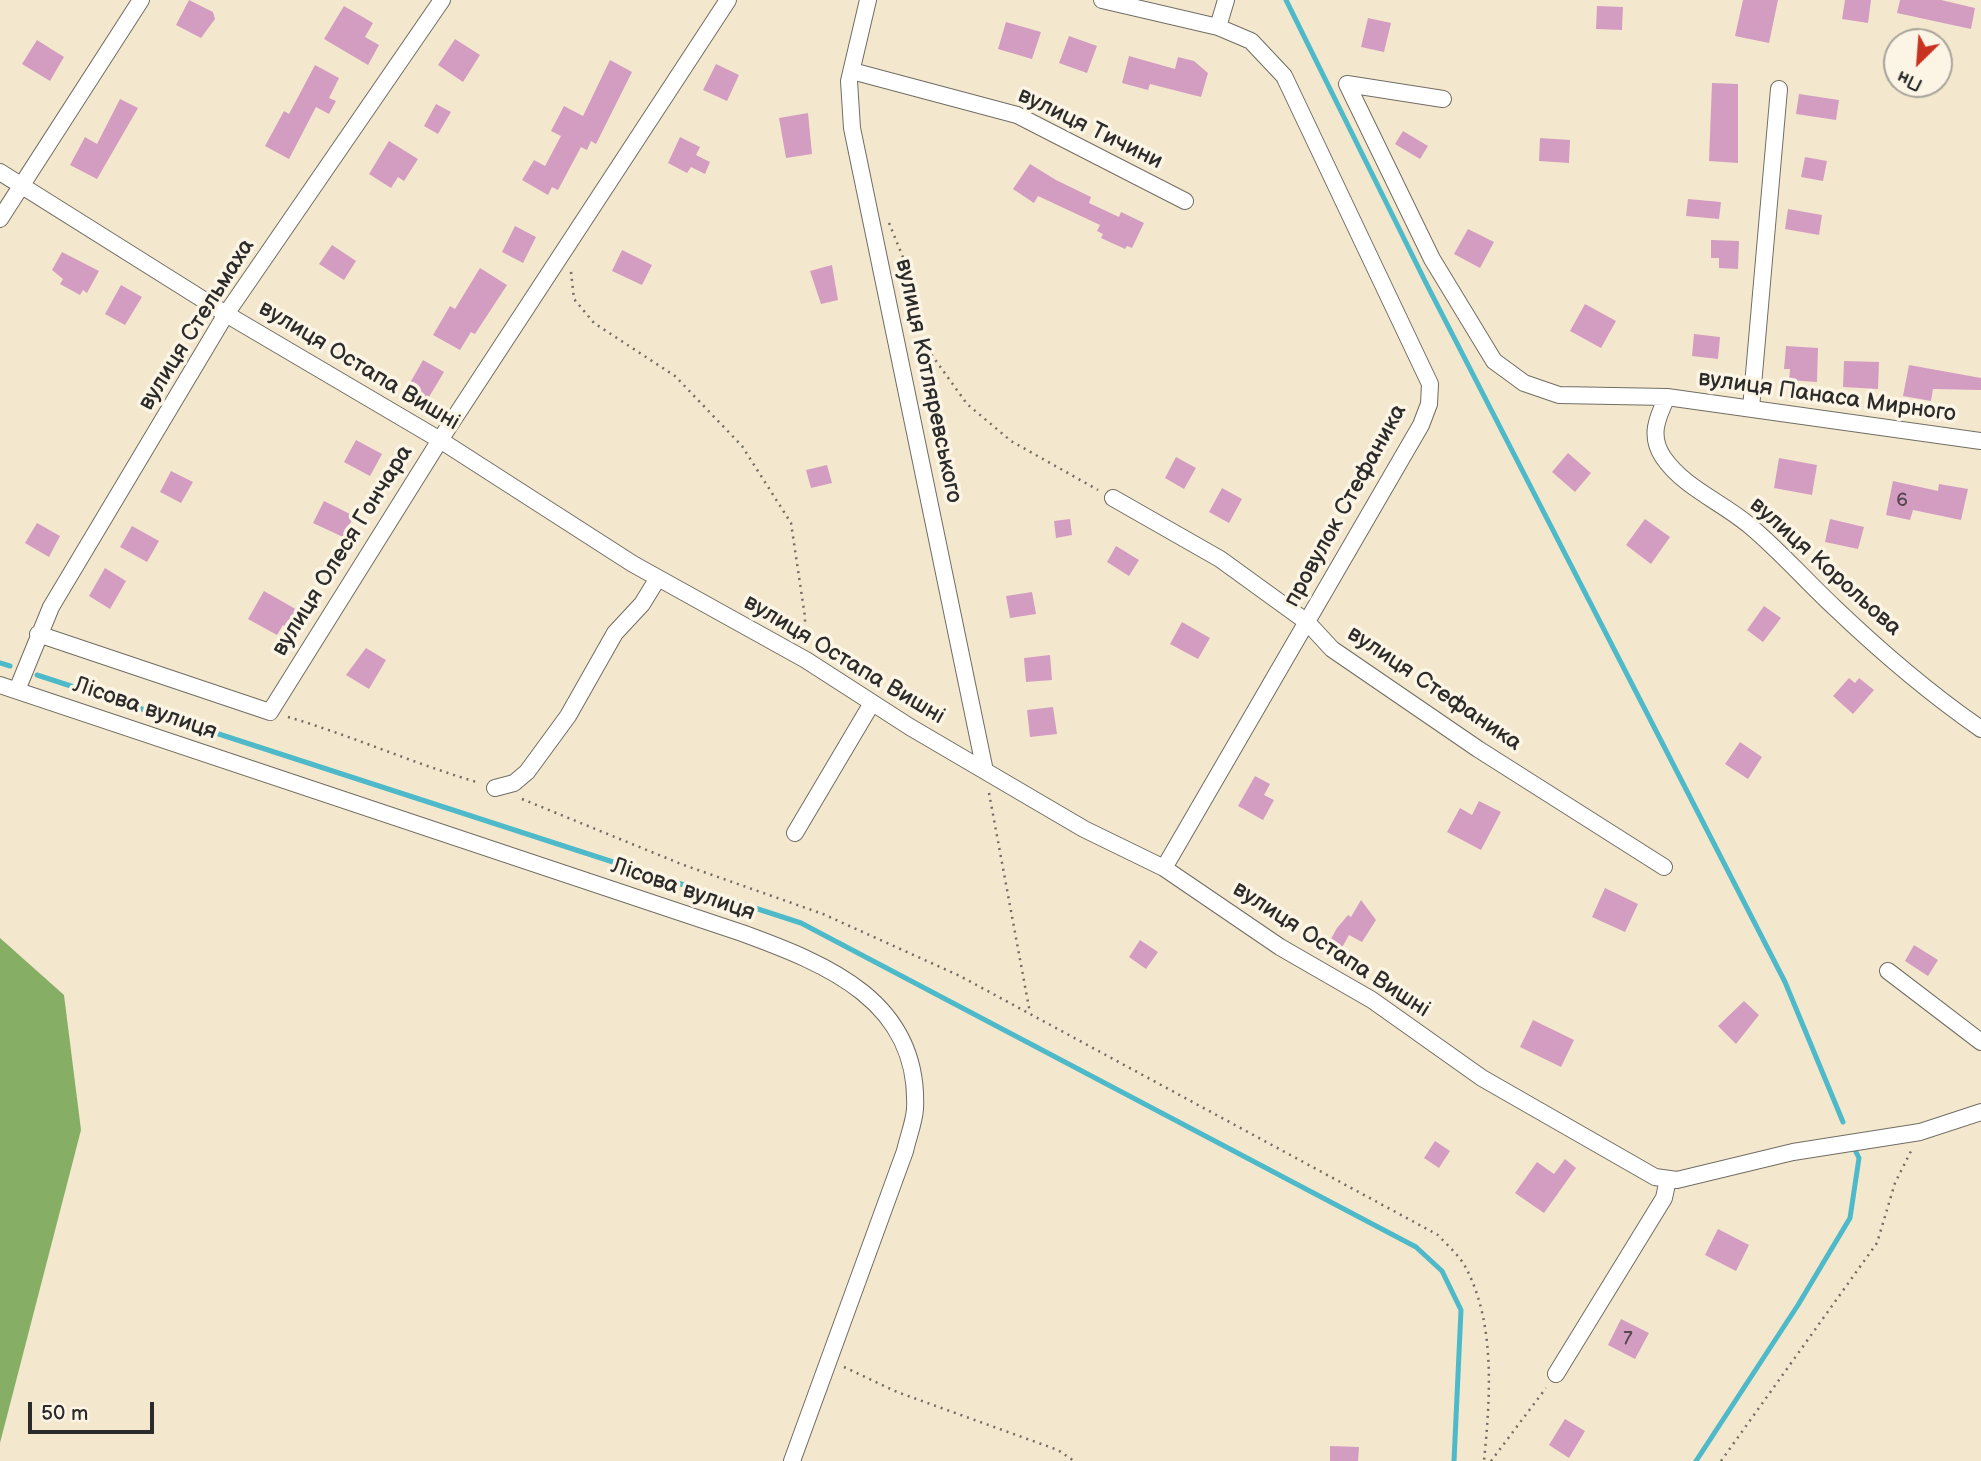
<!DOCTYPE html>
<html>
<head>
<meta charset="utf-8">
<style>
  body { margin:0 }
  #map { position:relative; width:1981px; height:1461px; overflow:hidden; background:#f3e8cd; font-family:"Balsamiq Sans",sans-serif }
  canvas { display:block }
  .north { position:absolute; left:1883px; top:28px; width:70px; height:70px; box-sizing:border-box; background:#fcf5e5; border:2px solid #a8a49b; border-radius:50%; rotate:205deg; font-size:19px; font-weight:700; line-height:28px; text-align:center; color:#2b2b2b }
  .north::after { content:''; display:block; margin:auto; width:24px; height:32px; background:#c8321e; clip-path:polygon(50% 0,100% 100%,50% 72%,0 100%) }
  .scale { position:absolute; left:28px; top:1402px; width:126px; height:32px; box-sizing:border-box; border:4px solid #2b2b2b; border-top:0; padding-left:9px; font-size:21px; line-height:24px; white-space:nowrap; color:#2b2b2b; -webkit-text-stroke:5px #fcf5e5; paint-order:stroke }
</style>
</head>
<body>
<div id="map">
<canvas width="1981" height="1461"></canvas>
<div class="north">Пн</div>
<div class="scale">50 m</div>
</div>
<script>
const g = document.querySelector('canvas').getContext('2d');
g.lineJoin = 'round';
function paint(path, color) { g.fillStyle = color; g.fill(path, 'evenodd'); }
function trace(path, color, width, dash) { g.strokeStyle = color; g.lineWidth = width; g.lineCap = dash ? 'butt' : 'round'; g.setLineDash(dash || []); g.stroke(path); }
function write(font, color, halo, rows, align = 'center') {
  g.font = font + ' "Balsamiq Sans",sans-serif'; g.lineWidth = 7; g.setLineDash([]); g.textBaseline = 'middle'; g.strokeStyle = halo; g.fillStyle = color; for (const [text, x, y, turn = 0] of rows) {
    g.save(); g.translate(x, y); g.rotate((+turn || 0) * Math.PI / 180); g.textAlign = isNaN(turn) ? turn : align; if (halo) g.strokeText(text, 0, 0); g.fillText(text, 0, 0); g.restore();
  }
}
paint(new Path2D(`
  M0,938L64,995L81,1130L0,1443Z`), '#86ae64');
trace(new Path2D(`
  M1286,0L1426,283L1785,982L1843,1122
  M0,663L10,666
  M37,675L801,923L1416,1247L1442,1271L1461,1310L1454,1461
  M1696,1461L1798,1305L1850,1218L1859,1158L1854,1148`), '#4db9c9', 5);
paint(new Path2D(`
  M189,0L213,12L215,19L201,38L176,25Z
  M1743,0H1778L1769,43L1735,36Z
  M1845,0H1871L1868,23L1842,19Z
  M1900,0H1941L1975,8L1971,29L1897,13Z
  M344,6L373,23L365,37L379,45L368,65L324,39Z
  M1597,6L1623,7L1622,30L1596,29Z
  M1368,18L1391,23L1384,52L1361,47Z
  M1006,22L1041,32L1032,59L998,49Z
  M1069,36L1097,46L1087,73L1059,63Z
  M455,39L480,55L463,82L438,65Z
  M37,40L64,57L50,81L22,64Z
  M1129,56L1175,69L1178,57L1194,61L1208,73L1201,97L1150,84L1148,90L1122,83Z
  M610,60L632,72L596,144L591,141L587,150L581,147L558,190L552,187L548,195L522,180L534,160L545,166L561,136L551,131L564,106L583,116Z
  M716,64L739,75L727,101L703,90Z
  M315,65L339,78L329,98L336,101L329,114L316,107L289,159L265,146L284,111L289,114Z
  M1712,83L1738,84V163L1709,161Z
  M1799,94L1839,100L1836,120L1796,114Z
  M120,99L138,108L97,179L70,165L85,137L97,144Z
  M436,104L451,112L438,134L424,126Z
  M808,113L812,154L786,158L779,118Z
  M1403,131L1428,146L1420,159L1395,144Z
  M680,137L700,147L696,155L710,162L705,174L691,167L687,173L668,163Z
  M1540,138L1570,140L1569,163L1539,161Z
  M389,141L418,159L404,181L398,177L391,188L369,174Z
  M1805,157L1827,161L1823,181L1801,177Z
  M1030,164L1056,180L1091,197L1089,203L1119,217L1121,212L1144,223L1132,248L1127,246L1125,249L1101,238L1103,234L1097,231L1100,225L1038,196L1034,203L1013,189Z
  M1688,199L1721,202L1719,219L1686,216Z
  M1788,209L1822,215L1819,235L1785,229Z
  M515,226L536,237L523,263L502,252Z
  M1468,229L1494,242L1480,268L1454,254Z
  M1711,240L1739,241L1738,269L1719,268V258H1711Z
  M332,245L356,261L344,280L319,264Z
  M622,250L652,265L642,285L612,271Z
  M62,252L99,271L87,293L83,290L80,295L60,284L63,279L52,270Z
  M832,265L838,300L821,304L810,271Z
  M480,268L507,285L475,334L471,332L460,350L433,335L450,306L455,309Z
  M121,285L142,297L125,325L105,314Z
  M1585,304L1616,321L1601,348L1570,331Z
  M1694,334L1720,337L1718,359L1692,356Z
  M1786,346L1818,348L1817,382L1789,380L1790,369H1784Z
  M423,360L444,372L426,402L406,390Z
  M1844,361L1879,362L1878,389L1843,387Z
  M1909,365L1981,378V390L1933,389L1931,401L1903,396Z
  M356,440L382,454L370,476L344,462Z
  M1568,453L1591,473L1575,492L1552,472Z
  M1176,457L1196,468L1184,489L1165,478Z
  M1779,458L1817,465L1812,495L1774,488Z
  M827,465L832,483L811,488L806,470Z
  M171,471L193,482L181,503L160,492Z
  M1893,481L1938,491L1939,484L1968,489L1961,520L1913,510L1910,520L1886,515Z
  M1222,488L1242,499L1229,523L1209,512Z
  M324,501L354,516L343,537L313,523Z
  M1070,519L1072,535L1056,538L1054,521Z
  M1645,519L1670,537L1651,564L1626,545Z
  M1830,519L1864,527L1858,549L1825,542Z
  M37,523L60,536L49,557L25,543Z
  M132,526L159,541L147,562L120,547Z
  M1116,546L1139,560L1129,576L1107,562Z
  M105,568L126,581L110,609L89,596Z
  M264,591L299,611L289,629L283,625L277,635L248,619Z
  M1032,592L1036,614L1010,618L1006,596Z
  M1764,606L1781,618L1763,642L1747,630Z
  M1182,622L1210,638L1198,659L1170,644Z
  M366,648L386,660L369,689L346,675Z
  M1050,655L1052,680L1026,682L1024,658Z
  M1849,678L1855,683L1859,678L1874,690L1853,714L1833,696Z
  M1053,707L1057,734L1030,737L1027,710Z
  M1740,742L1762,757L1748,779L1725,764Z
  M1255,776L1270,784L1264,795L1274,800L1263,820L1238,806Z
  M1479,801L1501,812L1481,850L1447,832L1460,808L1472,815Z
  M1605,888L1638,904L1625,932L1592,917Z
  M1361,900L1376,920L1362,942L1349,935L1339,953L1327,946L1337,928L1348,915L1351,917Z
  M1140,940L1158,952L1146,969L1129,957Z
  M1914,945L1938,960L1928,976L1905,961Z
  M1744,1001L1759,1015L1736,1044L1718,1026Z
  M1533,1020L1574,1040L1561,1067L1520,1047Z
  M1435,1141L1450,1151L1439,1168L1424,1158Z
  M1565,1159L1576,1168L1544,1213L1515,1193L1537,1162L1554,1174Z
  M1718,1229L1749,1245L1736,1271L1705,1255Z
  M1621,1319L1649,1333L1635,1359L1608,1345Z
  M1565,1419L1585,1431L1569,1458L1549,1445Z
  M1330,1446L1359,1447L1358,1461H1330Z`), '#d39dc2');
const street = new Path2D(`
  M868,0L849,81L852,128L985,771
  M1102,0L1218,27L1251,41L1284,76L1430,384L1429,404L1421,425L1164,868
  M1218,27L1226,0
  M852,71L1017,115L1185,201
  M1443,99L1347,84L1432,259L1494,361L1524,383L1559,395L1667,397L1981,441
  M0,172L226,314L440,440L633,564L806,660L910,727L1084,829L1164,868L1280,947L1372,1000L1482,1078L1655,1177L1677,1180L1793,1152L1920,1132L1981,1112
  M0,219L141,0
  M1667,397C1657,418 1649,436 1663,457C1684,488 1722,502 1750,526C1780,551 1806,581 1834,607C1879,650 1929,693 1981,729
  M1751,408L1779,89
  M1113,498L1220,559L1307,622L1332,649L1478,749L1664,867
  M38,634L270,712L440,440L728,0
  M0,685L742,933C827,964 920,1001 915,1109C914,1123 908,1137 905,1151L792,1461
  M17,690L51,607L226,314L442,0
  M495,788L514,783L527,772L568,716L615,633L642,604L658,578
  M795,833L872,703
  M1888,971L1981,1042
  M1556,1374L1664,1198L1668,1179`);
trace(street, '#716d64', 18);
trace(new Path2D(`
  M889,223L911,277L921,340L967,404L1011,441L1098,490
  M571,272L574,299L594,323L675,376L742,446L791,523L805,617V641
  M288,717C353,736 414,764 480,783
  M989,793L1030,1013
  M522,799L681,864L823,914L960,976L1438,1235C1447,1245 1460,1256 1466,1268C1496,1325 1490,1399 1484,1461
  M844,1367L897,1392L1058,1450L1074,1461
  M1491,1461L1546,1388
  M1721,1461L1877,1243L1895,1183L1911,1151`), '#716d64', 2.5, [2, 5]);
trace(street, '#fff', 16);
write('19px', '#554851', null, [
  ["6",1902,501],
  ["7",1628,1339]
]);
write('23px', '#2b2b2b', '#fcf5e5', [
  ["вулиця Тичини",1090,129,26],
  ["вулиця Стельмаха",197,325,-58],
  ["вулиця Остапа Вишні",359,366,31],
  ["вулиця Котляревського",928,381,78],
  ["вулиця Панаса Мирного",1827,397,8],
  ["провулок Стефаника",1346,506,-61],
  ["вулиця Олеся Гончара",343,551,-58],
  ["вулиця Корольова",1825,567,42],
  ["вулиця Остапа Вишні",844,660,31],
  ["вулиця Стефаника",1434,689,34],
  ["Лісова вулиця",145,709,19],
  ["Лісова вулиця",683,890,19],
  ["вулиця Остапа Вишні",1331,950,33]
]);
</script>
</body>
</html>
